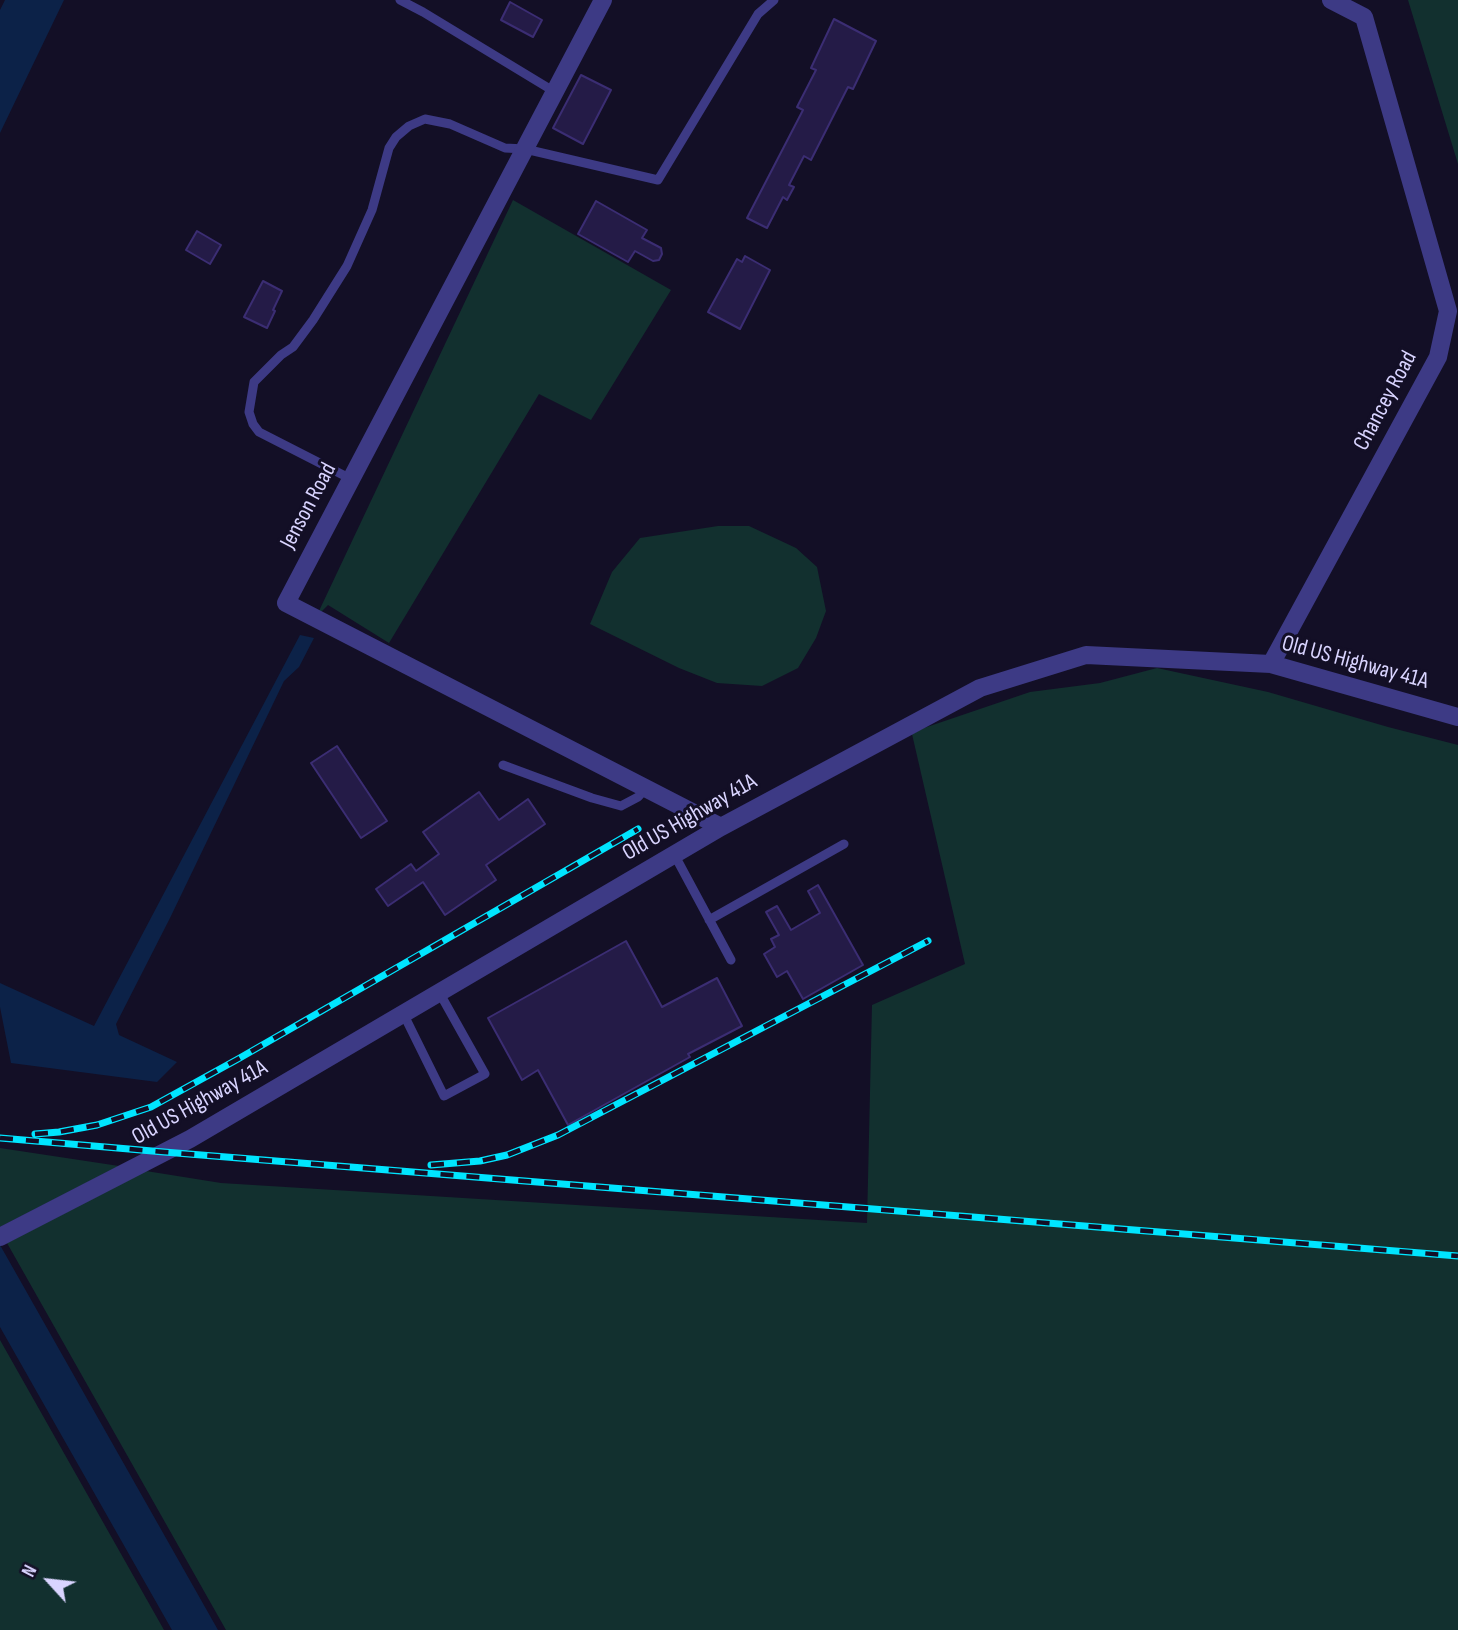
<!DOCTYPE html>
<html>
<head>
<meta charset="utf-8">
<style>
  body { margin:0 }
  #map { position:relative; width:1458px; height:1630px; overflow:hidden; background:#130f26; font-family:"Sofia Sans Condensed",sans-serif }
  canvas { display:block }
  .north { position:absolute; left:14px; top:1546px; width:70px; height:70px; -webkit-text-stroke:5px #130f26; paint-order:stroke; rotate:297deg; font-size:19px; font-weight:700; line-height:28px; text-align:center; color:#d9d4ff }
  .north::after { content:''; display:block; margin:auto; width:24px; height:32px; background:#d9d4ff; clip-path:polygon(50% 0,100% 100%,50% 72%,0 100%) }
</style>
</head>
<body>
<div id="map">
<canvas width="1458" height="1630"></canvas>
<div class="north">N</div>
</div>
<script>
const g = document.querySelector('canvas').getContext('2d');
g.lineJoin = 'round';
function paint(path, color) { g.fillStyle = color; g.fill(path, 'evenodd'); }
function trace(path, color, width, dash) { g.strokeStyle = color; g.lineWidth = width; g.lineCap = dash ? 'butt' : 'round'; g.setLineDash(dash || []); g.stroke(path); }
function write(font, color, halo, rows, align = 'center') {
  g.font = font + ' "Sofia Sans Condensed",sans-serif'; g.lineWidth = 6; g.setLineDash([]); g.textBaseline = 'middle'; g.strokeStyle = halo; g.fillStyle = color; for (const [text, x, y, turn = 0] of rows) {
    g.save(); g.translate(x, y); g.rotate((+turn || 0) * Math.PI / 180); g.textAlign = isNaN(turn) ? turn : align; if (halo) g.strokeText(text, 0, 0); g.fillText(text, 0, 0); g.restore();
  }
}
paint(new Path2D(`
  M1408,0H1458V164Z
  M513,200L671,290L591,420L539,394L389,643L328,605L321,612L319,611Z
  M718,526H749L796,548L817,567L826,611L816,638L798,668L762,686L717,683L679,668L590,624L612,572L640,538Z
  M1157,668L1268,692L1388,727L1458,745V1630H226L7,1243L146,1171L221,1183L867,1223L872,1005L965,964L912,734L924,728L1030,692L1100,683Z
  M0,1148L119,1166L0,1227Z
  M0,1340L164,1630H0Z`), '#12302f');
paint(new Path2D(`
  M5,0H64L0,133V10Z
  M300,635L314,638L299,667L284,681L170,918L116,1024L119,1035L177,1062L157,1082L11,1063L0,1007V983L94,1026Z
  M0,1245L218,1630H172L0,1327Z`), '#0c2248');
const building = new Path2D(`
  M510,2L542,20L533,37L501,20Z
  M834,19L876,41L853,89L848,87L811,160L804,156L789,185L794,187L787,200L783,197L767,228L747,218L803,110L797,107L816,70L811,68Z
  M581,75L611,90L583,144L553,128Z
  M596,201L647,230L642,238L661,248L662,254L659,260L653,261L635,251L628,262L578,234Z
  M197,231L221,245L210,264L186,250Z
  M745,256L770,270L740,329L708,312L737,259L742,262Z
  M263,281L282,291L273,310L275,311L267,328L244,317Z
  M337,746L387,821L361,838L311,763Z
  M479,792L499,820L528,799L545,824L486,865L496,880L445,915L423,882L388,906L376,889L411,864L416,871L439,854L423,832Z
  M818,885L863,965L803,999L787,971L777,977L764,954L775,947L771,939L779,935L766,912L777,906L791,930L820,913L808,891Z
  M626,941L662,1007L717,978L742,1026L688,1054L690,1057L568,1125L538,1070L522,1080L488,1018Z`);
paint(building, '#241b47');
trace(building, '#3b2d73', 2);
trace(new Path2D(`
  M400,0L423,12L555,92
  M351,479L259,432L253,424L249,412L254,382L281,355L293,347L313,320L347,266L372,210L389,148L396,137L409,126L425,119L450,124L505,148L525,149L658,180L758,14L774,0
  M503,765L592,798L621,806L638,797L646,788
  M674,854L731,960
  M709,920L844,844
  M403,1013L444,1096L485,1074L439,992`), '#3d3a85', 9);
trace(new Path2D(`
  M603,0L286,603L721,827
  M1271,664L1438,357L1448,311L1364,17L1331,0
  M0,1237L190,1139L721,827L980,688L1086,655L1271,664L1458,717`), '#3d3a85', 18);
const rail = new Path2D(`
  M35,1134L59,1132L97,1125L151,1107L238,1059L638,829
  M0,1138L164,1152L1458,1256
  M431,1165L480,1161L507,1155L558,1135L928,941`);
trace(rail, '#00e5ff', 7);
trace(rail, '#130f26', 4.5, [13]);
write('23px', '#d9d4ff', '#130f26', [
  ["Chancey Road",1386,401,-62],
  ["Jenson Road",309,506,-62],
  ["Old US Highway 41A",1355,663,15],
  ["Old US Highway 41A",690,818,-30],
  ["Old US Highway 41A",200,1103,-29]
]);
</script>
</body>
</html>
